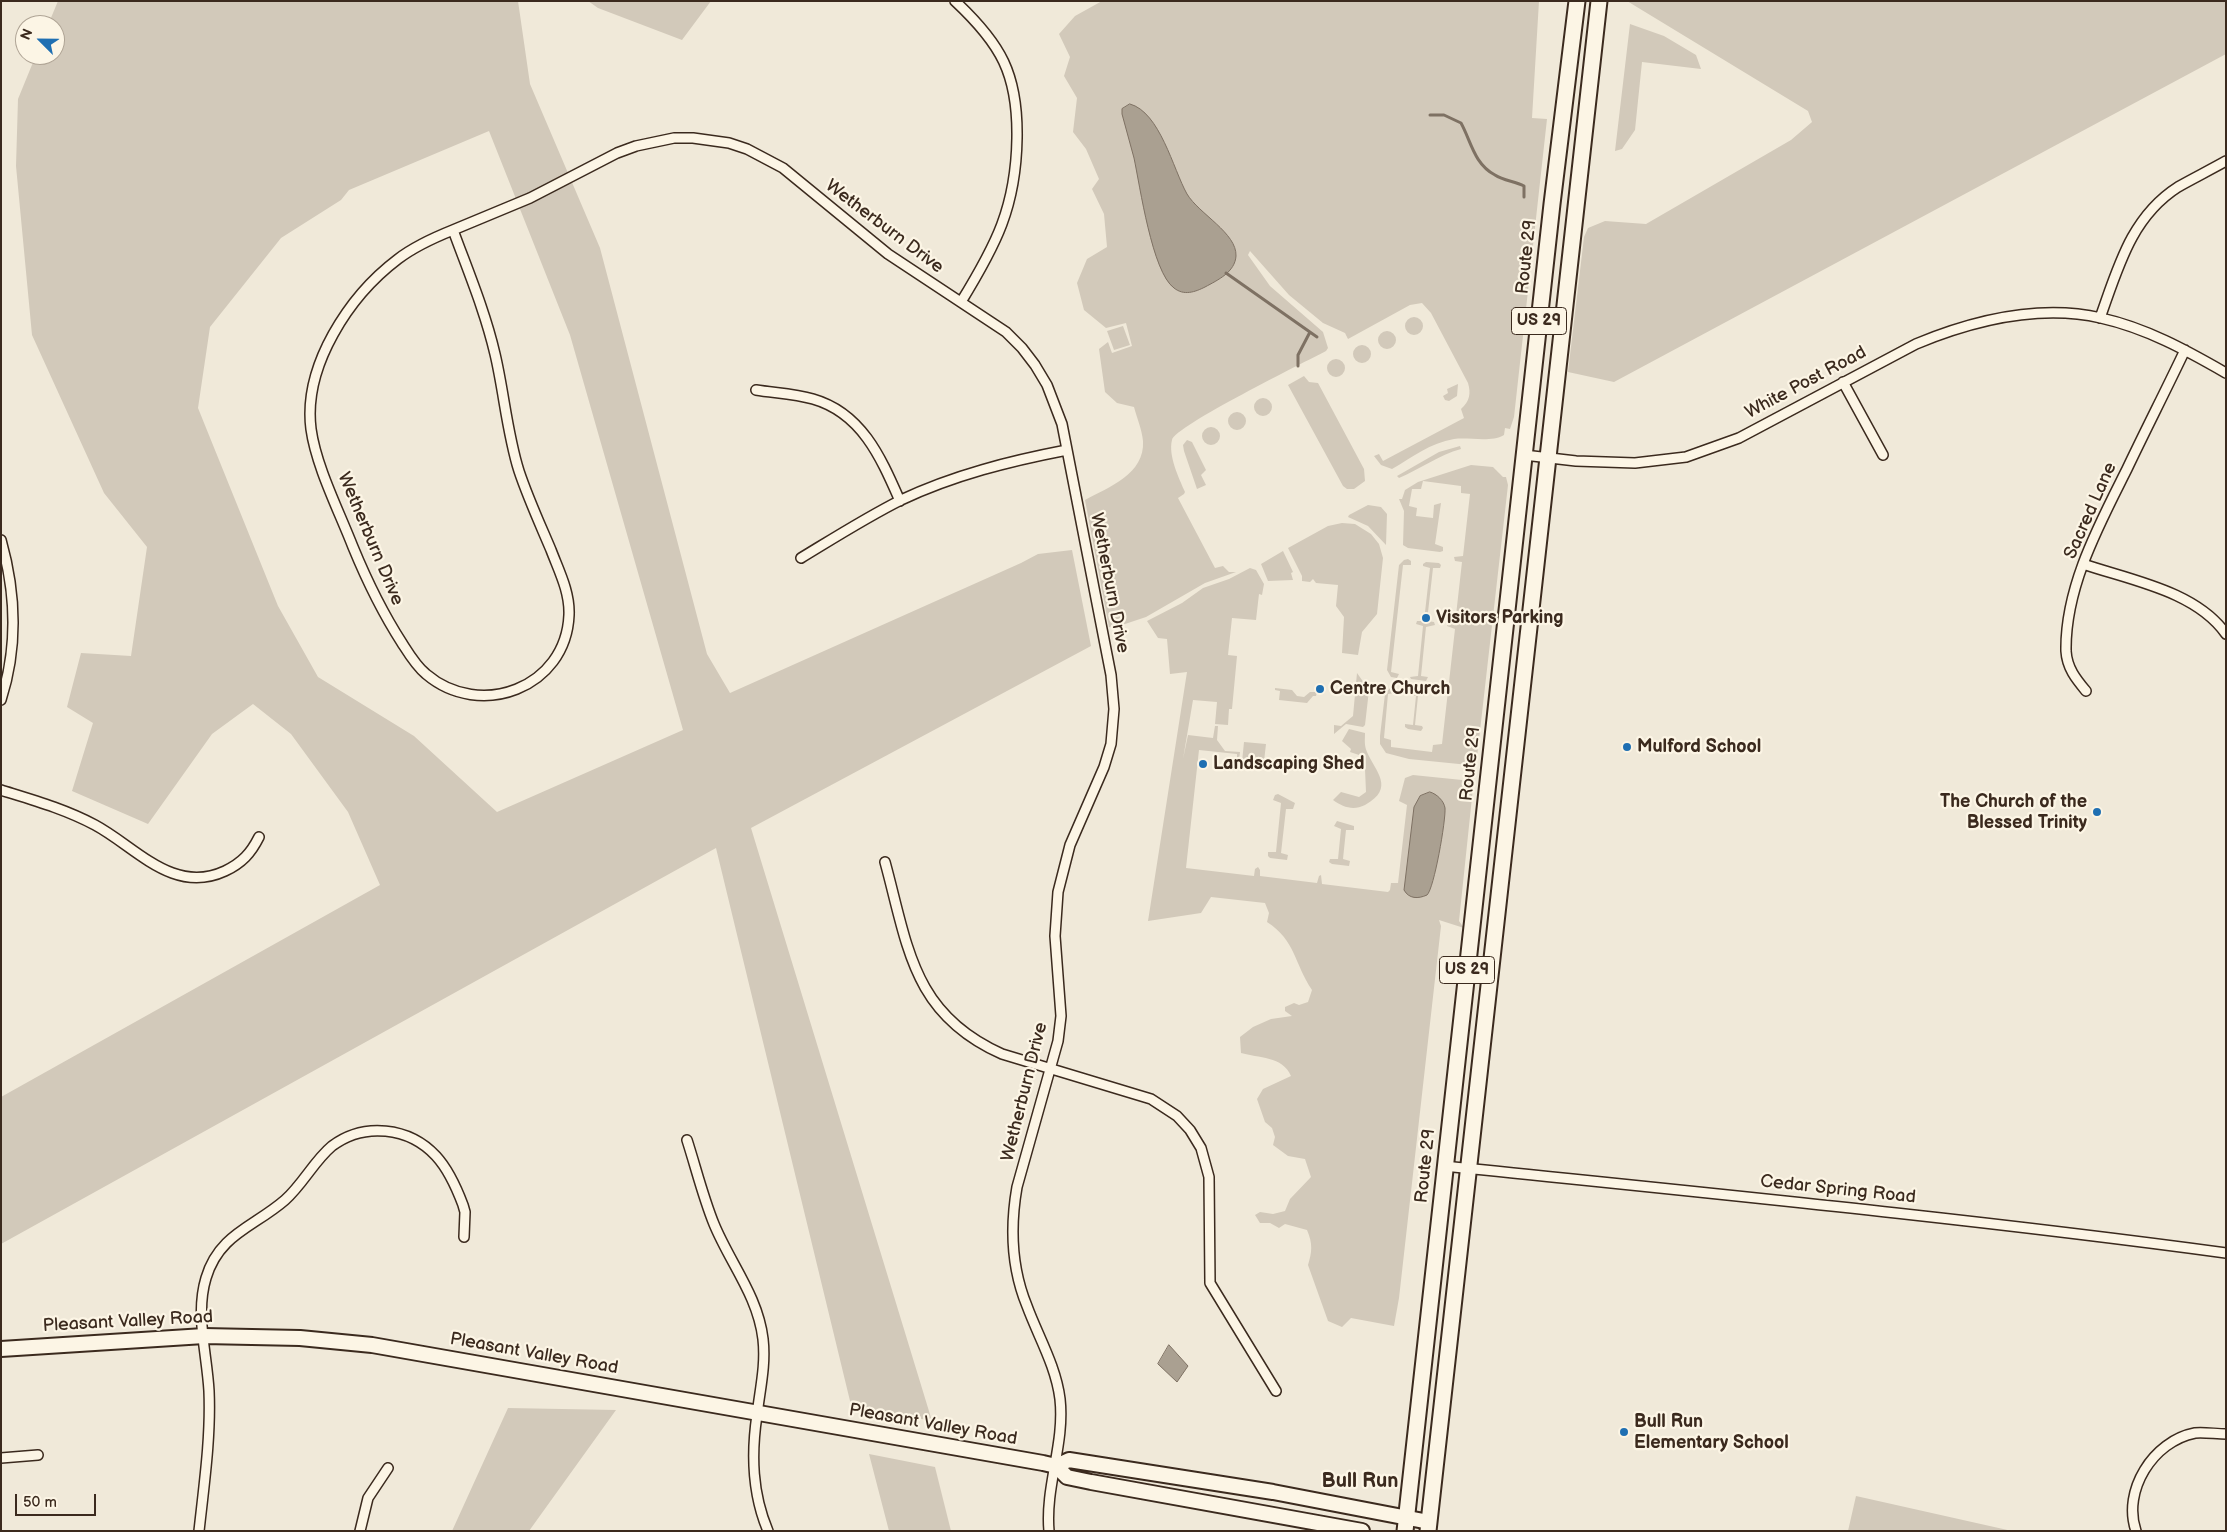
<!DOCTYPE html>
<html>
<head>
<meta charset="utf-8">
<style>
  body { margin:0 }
  #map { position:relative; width:2227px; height:1532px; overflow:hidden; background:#f0e9d9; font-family:"Balsamiq Sans",sans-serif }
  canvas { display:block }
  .frame { position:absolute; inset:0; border:2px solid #3b2a1e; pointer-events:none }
  .north { position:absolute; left:15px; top:15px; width:50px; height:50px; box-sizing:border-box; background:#fcf5e5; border:1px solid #afa495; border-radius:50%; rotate:293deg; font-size:14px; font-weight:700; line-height:20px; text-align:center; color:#3b2a1e }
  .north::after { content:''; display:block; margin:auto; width:18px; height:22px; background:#1f6fb2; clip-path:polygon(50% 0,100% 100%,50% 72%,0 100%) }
  .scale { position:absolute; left:15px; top:1494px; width:81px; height:22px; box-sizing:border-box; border:2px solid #3b2a1e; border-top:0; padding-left:6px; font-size:15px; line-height:18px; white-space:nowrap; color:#3b2a1e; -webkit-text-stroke:4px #fcf5e5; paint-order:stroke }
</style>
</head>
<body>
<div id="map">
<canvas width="2227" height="1532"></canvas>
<div class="frame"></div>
<div class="north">N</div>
<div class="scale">50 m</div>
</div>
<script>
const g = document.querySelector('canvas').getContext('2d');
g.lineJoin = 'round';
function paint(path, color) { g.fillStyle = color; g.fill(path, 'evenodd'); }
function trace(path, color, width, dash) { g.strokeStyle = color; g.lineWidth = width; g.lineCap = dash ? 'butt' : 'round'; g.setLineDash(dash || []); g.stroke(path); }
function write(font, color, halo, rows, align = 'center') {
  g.font = font + ' "Balsamiq Sans",sans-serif'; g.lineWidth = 4.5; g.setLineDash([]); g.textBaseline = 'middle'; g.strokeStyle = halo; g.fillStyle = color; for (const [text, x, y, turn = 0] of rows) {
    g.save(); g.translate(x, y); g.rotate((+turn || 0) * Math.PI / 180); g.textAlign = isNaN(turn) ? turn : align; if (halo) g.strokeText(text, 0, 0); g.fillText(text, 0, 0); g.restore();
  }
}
paint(new Path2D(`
  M58,1H518L530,84L600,248L707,654L730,693L1021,563L1038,554L1072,550L1091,646L751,828L932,1421L851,1405L716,848L1,1244V1097L380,885L348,812L291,734L253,704L212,734L148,824L72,791L93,723L67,707L81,653L131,656L147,547L104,493L32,335L16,166L18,99L36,55H55V25H48ZM489,131L570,335L683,730L497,812L414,736L318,677L278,606L198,408L210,327L281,238L341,200L349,190Z
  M588,1H711L682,40L598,8Z
  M1102,1H1539L1532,118L1547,119L1514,417L1510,429L1505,428L1504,435C1490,443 1470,437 1454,439C1430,443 1413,457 1392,469L1381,465L1374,456L1379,454L1383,461L1464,418L1461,409C1470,401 1471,393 1468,383L1431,313L1422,303L1410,305L1348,339L1345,333L1323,323L1289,295L1250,251L1248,255L1270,286L1323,332L1328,348L1326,351C1305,362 1175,426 1172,440C1168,456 1179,478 1185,492L1184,494L1178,498L1215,568L1223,566L1229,572H1236L1205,583L1146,617L1113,628L1109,627L1085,500C1109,487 1145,474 1143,441C1142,430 1137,418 1134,407L1117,403L1105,392L1099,349L1108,342L1112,353L1132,346L1126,323L1106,328L1084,310L1077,283L1087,259L1107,247L1104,214L1092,189L1099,179L1086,149L1073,132L1077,98L1064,76L1070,57L1059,34L1075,16Z
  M1627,1H2226V54L1614,382L1568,372L1584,237L1588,228L1605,221L1646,224L1791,140L1812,122L1808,111Z
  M1630,24L1664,36L1696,55L1701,69L1642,62L1635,130L1622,149L1615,151Z
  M1405 326a9 9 0 1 1 18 0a9 9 0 1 1-18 0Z
  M1123,326L1130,345L1114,350L1107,331Z
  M1378 340a9 9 0 1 1 18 0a9 9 0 1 1-18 0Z
  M1353 354a9 9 0 1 1 18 0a9 9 0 1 1-18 0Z
  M1327 368a9 9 0 1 1 18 0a9 9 0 1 1-18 0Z
  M1304,376L1309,382L1318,383L1364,469L1365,481L1354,489H1347L1343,486L1288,385Z
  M1458,384L1457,396L1449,401L1445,400L1443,396L1448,393L1447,389Z
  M1254 407a9 9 0 1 1 18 0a9 9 0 1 1-18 0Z
  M1228 421a9 9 0 1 1 18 0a9 9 0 1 1-18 0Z
  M1202 436a9 9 0 1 1 18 0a9 9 0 1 1-18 0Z
  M1187,440L1192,442L1206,470L1201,475L1206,485L1197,489L1184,451L1183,445Z
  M1460,446L1461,449C1439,455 1420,469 1399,478L1397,476L1439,452Z
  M1471,465L1493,467L1503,477H1506L1508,485L1477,757L1474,762L1469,765L1409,759L1386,753L1380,744V736L1385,694L1390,688L1396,689L1397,691L1395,693L1388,694L1384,738L1391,740V747L1432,752L1433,745L1442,744L1455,629L1447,626L1448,623L1455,624L1462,562L1455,561L1454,557L1463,556L1470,494L1461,493V486L1423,481L1421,489H1412L1409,506L1417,508L1416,516L1433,518L1434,505L1441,503L1435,544L1443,547V551L1440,552L1408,548L1403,545L1404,511L1399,499H1402L1405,490L1418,482Z
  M1368,505L1381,507L1387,514L1386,545L1368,526L1348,517L1349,515Z
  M1342,523L1355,524L1371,534L1379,544L1383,558L1377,614L1362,632L1358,655L1342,653L1344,617L1336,606L1338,585L1316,583L1313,579L1310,582L1302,581V576L1288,548L1328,526Z
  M1283,551L1293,572L1291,573L1293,580L1268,581L1261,564Z
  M1408,559L1411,561V565H1403L1391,672L1399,674L1397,678L1391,677L1387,670L1399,565L1404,560Z
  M1426,562L1439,563L1441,565L1440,568H1433L1427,621L1434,622L1435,625L1426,627L1421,676L1428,677L1426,681L1411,679L1410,677L1418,676L1423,626L1416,624L1417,621H1424L1430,568L1423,566V564Z
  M1250,568L1256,570L1264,584L1262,595L1259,594L1256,620L1232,618L1228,655L1237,656L1232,709H1229L1228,725L1215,724L1217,702L1193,700L1183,759L1188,735L1213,738L1215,726H1218L1217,740L1225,751L1240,752L1239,760H1237V754L1199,750L1186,868L1254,876L1255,869L1258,867L1260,870V876L1317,883L1319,876L1321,875L1322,884L1388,892L1390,890L1391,883H1398L1407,805L1399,801L1405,778L1413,775L1462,780L1469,783L1473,788L1459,921L1464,928L1439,920L1441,926L1399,1298L1394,1326L1351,1318L1342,1327L1328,1321L1308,1265C1312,1252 1313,1244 1307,1230L1285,1224L1279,1228L1270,1223H1260L1255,1215L1260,1212L1273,1214L1285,1211L1290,1199L1311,1177L1305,1159L1288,1156L1273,1145L1275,1137L1272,1128L1265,1122L1257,1099L1263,1089L1291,1076C1283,1056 1258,1058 1241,1053L1240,1037L1253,1027L1271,1019L1292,1016L1285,1011V1007L1294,1003L1299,1005L1308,1002L1312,990C1294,963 1296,941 1267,922L1269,913L1265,903L1211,897L1201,913L1148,921L1187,672L1170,674L1167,639L1158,638L1147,621L1182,603L1203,588L1229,579Z
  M1357,673L1369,690L1365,725L1363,727L1346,724L1334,734V725L1341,726L1353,716Z
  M1275,688L1292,690L1297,696L1304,697L1310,692H1317L1316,696H1313L1307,703L1279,700L1280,691L1275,690Z
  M1410,691L1427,694V696H1418L1415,725L1422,726L1423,728L1421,731L1408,729L1405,727V724L1413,725L1416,696L1408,694Z
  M1349,729L1365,733C1365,740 1364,745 1367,752C1375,771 1396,788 1365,805C1353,811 1343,807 1333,800L1341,792L1359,797L1366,792L1365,769L1363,771L1362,756L1350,752L1351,749L1342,741Z
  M1244,742L1266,744L1263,770L1242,762Z
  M1278,794L1295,803L1293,809H1286L1281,853L1288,855L1287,860L1270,858L1268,856V852H1276L1281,803L1273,800L1275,795Z
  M1337,821L1354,826V830H1346L1343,859L1350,861L1349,866L1332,864L1329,862L1330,859H1338L1341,829L1334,826Z
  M508,1408L616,1410L529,1531H452Z
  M869,1454L935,1467L951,1531H889Z
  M1856,1496L2012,1531H1848Z`), '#d2c9ba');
const water = new Path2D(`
  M1130,104C1160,112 1173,169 1187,194C1199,214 1237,233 1236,256C1235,272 1218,280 1205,287C1195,292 1184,296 1174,288C1152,272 1140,186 1134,158C1130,143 1126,129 1122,114V109Z
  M1430,792C1437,794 1444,801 1445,808C1446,820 1434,889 1427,895C1418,899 1409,899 1404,890L1414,807L1420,796Z
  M1169,1345L1188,1366L1177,1382L1158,1364Z`);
paint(water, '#aaa091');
trace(water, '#7e7163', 1);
trace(new Path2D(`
  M1430,115H1444L1461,123C1471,141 1474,164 1495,175C1504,181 1515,181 1524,186V197
  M1226,273L1317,337
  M1298,366V355L1310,332`), '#7e7163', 3);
const minor = new Path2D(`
  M955,1C1001,44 1018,74 1017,138C1016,207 996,245 961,302
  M453,230L530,198L617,153L636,146L674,138H693L729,143L747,149L783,168L888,254L1006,332L1022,348L1035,365L1047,385L1062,424L1111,675L1114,709L1111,744L1104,767L1070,845L1058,892L1055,936L1061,1016L1058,1041L1017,1187C1010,1227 1011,1267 1027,1306C1038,1336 1056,1366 1060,1399C1065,1444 1045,1486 1049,1531
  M453,230C468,271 485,311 495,354C504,392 507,433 519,471C528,498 540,524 551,550C559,571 570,592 569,615C566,688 480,720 426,674C416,666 409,654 402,643C382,612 367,581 353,547C339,511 316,466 311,429C303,366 349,296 398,259C415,246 433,238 453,230Z
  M2100,318C2118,268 2131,217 2178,187C2194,178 2210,170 2226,161
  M1843,382L1883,455
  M756,390C775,393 795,394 813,399C862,413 881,458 900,501
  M1524,455L1576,461L1635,463L1686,457L1739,438L1916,344C1974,320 2039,304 2101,318C2146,328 2186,350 2226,373
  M1,540C16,593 18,647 1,700
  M801,558C834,538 867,517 901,500C954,475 1010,461 1067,450
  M2083,564C2130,580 2196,591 2226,634
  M2086,691C2076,679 2067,668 2066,651C2065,587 2099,525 2127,469C2146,429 2166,390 2185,350
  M1,790C33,800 65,809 95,825C136,847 173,895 225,871C242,863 251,853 259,837
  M885,862C908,946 912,1014 1002,1054L1151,1099L1177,1116L1190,1130L1201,1148L1209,1177L1210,1283L1276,1391
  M687,1140C696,1168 703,1197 714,1224C730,1263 758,1296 763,1339C766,1365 760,1389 757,1415C751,1455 752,1493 768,1531
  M1445,1166C1706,1193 1966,1218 2226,1253
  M1,1458L38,1455
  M199,1531C204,1485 211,1437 209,1391C207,1354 195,1314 206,1278C219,1234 254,1227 285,1200C303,1184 314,1161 332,1146C364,1122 409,1127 436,1156C448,1169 457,1189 463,1205L465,1212L464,1237
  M360,1531L368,1498L388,1468
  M2136,1531C2122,1491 2153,1441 2195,1433C2204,1432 2216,1434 2226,1434`);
const secondary = new Path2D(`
  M1,1349L204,1336L300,1338L372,1345L1043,1463L1056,1466L1067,1477L1091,1482L1362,1531
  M1056,1466L1069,1460L1273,1492L1429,1522`);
const primary = new Path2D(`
  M1405,1531L1552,204L1577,1
  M1428,1531L1599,1`);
trace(minor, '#3b2a1e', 12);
trace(secondary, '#3b2a1e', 18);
trace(primary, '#3b2a1e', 19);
trace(minor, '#fcf5e5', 9);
trace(secondary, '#fcf5e5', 14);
trace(primary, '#fcf5e5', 15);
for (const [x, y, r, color] of [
  [1426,618,5,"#1f6fb2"],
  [1320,689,5,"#1f6fb2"],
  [1627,747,5,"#1f6fb2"],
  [1203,764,5,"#1f6fb2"],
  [2097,812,5,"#1f6fb2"],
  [1624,1432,5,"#1f6fb2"]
]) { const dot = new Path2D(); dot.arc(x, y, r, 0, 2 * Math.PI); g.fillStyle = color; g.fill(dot); trace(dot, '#fcf5e5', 2); }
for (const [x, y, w] of [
  [1539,321,55],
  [1467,970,55]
]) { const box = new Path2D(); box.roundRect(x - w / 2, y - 13.5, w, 27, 4); g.fillStyle = '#fcf5e5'; g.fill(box); trace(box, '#3b2a1e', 1); }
write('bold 16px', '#3b2a1e', null, [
  ["US 29",1539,321],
  ["US 29",1467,970]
]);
write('18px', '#3b2a1e', '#fcf5e5', [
  ["Wetherburn Drive",884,227,37],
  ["Route 29",1527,257,-84],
  ["White Post Road",1806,383,-28],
  ["Sacred Lane",2091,511,-66],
  ["Wetherburn Drive",370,539,67],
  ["Wetherburn Drive",1109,583,79],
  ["Route 29",1471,764,-84],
  ["Wetherburn Drive",1025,1092,-76],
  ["Route 29",1426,1166,-84],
  ["Cedar Spring Road",1838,1190,6],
  ["Pleasant Valley Road",128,1322,-3],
  ["Pleasant Valley Road",534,1354,10],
  ["Pleasant Valley Road",933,1425,10]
]);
write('bold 18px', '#3b2a1e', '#fcf5e5', [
  ["Visitors Parking",1436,618],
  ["Centre Church",1330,689],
  ["Mulford School",1637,747],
  ["Landscaping Shed",1213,764],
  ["The Church of the",2087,802,"right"],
  ["Blessed Trinity",2087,823,"right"],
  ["Bull Run",1634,1422],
  ["Elementary School",1634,1443]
], 'left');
write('bold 20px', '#3b2a1e', '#fcf5e5', [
  ["Bull Run",1360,1482]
]);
</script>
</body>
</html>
